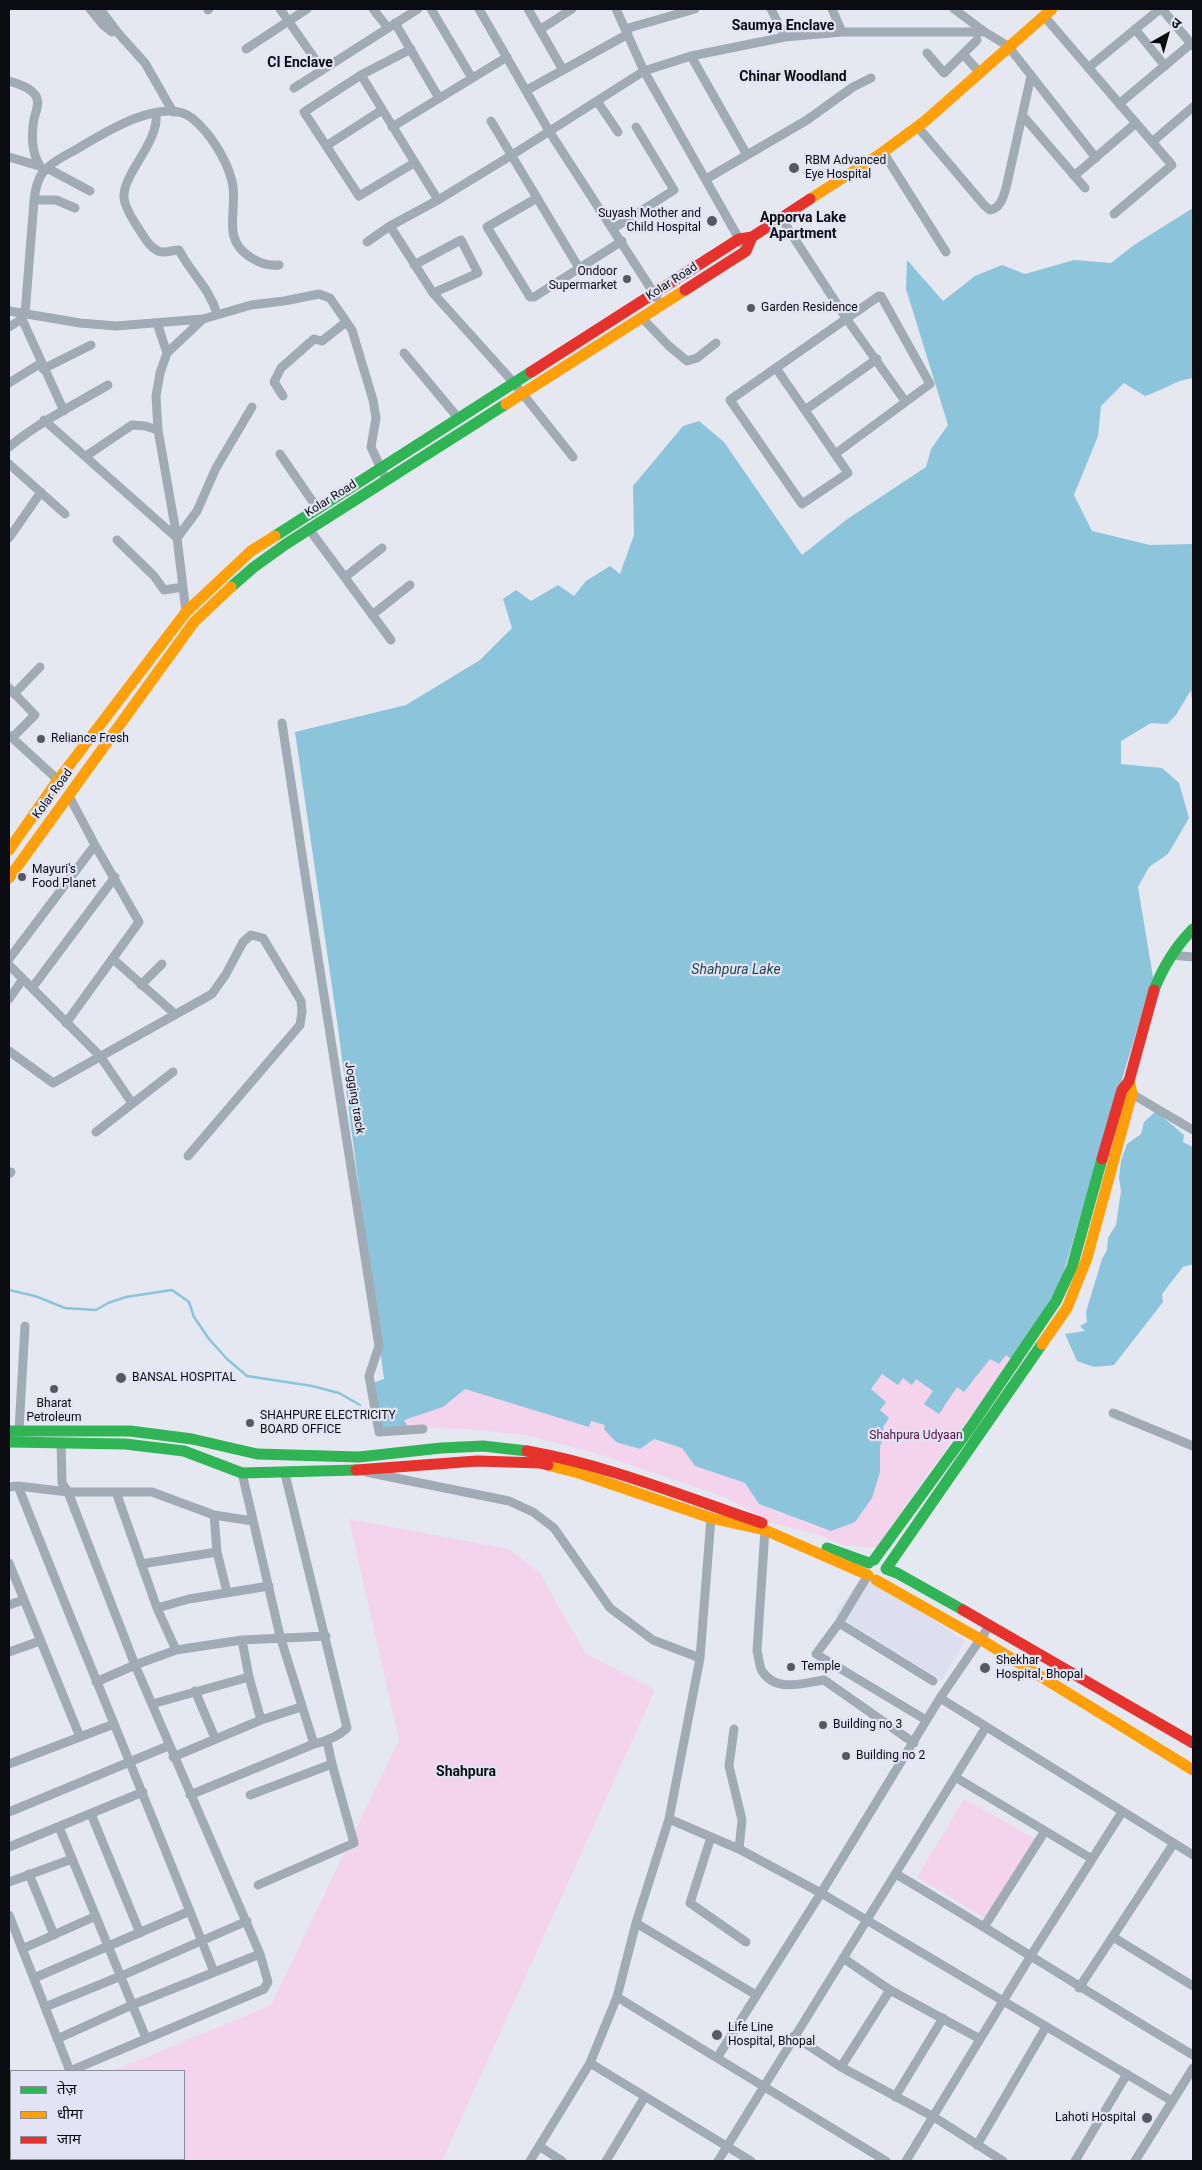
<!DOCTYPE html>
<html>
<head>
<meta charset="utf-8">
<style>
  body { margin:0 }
  #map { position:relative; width:1202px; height:2170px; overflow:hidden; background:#e6e8f1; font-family:Roboto,"Noto Sans Devanagari",sans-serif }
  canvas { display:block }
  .frame { position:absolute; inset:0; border:10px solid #0b0c11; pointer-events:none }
  .legend { position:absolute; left:10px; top:2070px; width:175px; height:90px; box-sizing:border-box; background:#e2e4f5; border:1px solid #8c8e9a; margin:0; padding:6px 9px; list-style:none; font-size:15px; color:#0b0c11 }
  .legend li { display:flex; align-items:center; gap:10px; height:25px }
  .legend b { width:25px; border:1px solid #8c8e9a }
  .north { position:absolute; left:1142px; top:10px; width:50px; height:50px; -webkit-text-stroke:4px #e2e4f5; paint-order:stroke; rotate:38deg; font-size:14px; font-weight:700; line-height:20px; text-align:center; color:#0b0c11 }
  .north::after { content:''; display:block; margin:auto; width:18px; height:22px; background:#0b0c11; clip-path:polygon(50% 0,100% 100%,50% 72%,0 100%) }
</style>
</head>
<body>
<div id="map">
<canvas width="1202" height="2170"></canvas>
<div class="frame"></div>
<ul class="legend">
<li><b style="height:6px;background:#30b455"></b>तेज़</li>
<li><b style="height:6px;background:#ff9f0a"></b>धीमा</li>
<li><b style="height:6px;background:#e5322d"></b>जाम</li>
</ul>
<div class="north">उ</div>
</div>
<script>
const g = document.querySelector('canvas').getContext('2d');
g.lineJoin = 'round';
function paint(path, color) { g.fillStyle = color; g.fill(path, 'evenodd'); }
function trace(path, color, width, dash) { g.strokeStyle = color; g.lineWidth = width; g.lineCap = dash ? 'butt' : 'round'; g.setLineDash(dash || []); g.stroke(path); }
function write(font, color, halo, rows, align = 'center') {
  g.font = font + ' Roboto,sans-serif'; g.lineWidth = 4.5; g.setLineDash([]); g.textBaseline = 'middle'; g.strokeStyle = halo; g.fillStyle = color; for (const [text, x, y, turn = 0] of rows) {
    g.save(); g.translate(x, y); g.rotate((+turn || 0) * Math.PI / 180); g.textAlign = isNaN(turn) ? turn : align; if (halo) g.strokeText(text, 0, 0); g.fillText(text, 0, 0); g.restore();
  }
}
paint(new Path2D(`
  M864,1574L965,1641L942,1680L835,1614Z`), '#dddff1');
paint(new Path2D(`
  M1006,1355L1012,1360L929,1472L876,1548L842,1545L819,1535L769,1522L725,1497L595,1453L526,1435L465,1429L408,1427L404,1420L443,1407L465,1389L589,1426L591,1421L682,1448L695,1466L745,1483L759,1504L817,1527L880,1472V1446L884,1437L880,1410L886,1402L871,1389L882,1374L916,1378L934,1391L924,1404L957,1387L964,1392L990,1359Z
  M349,1519L509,1549L540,1573L585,1653L655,1690L442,2161H9V2133L11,2131V2159H184V2071H113L271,2005L399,1740Z
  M964,1799L1037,1840L985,1918L917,1877Z`), '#f4d3ed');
paint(new Path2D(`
  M1193,208V378C1175,380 1162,391 1145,396L1124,383L1101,406L1098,436L1074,495L1092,531L1150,545L1193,544V710L1191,690L1176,715L1167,724L1151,723L1121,741V764L1162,768L1179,783L1189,818L1168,854L1149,867L1138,887L1153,977L1060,1284L1012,1360L1006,1355L999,1364L990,1359L964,1392L957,1387L939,1414L924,1404L933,1391L916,1379L912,1385L903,1378L898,1385L882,1374L871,1389L886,1402L880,1410L889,1418L883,1427L884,1437L880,1446V1472L872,1498L855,1522L831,1531L759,1504L745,1483L695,1466L682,1448L654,1439L640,1449L616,1442L604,1429L605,1425L591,1421L589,1427L465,1389L443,1407L404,1420L408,1427L382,1428L372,1383L384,1379L338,1028L295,732L406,705L480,660L512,628L503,599L516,590L531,601L558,585L574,596L586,581L610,566L620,574L634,535L633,486L683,426L699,421L724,442L802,555L846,520L926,467L931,449L948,425L906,289L907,260L943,301L975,276L1002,265L1025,274L1074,260L1111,263L1134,245Z
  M1156,1111L1184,1135L1183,1142L1193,1147V1264L1183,1267L1162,1294L1163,1302L1114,1365L1094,1367L1077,1361L1065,1334L1085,1331L1080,1326L1087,1322L1086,1312L1102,1259L1107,1250L1108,1238L1116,1225L1121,1191L1119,1178L1121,1161L1127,1144L1141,1134L1144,1122Z`), '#8bc4db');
trace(new Path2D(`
  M9,1290L35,1296L65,1308L96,1310L108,1303L126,1297L172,1290L189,1302L194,1317L209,1339L227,1359L247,1376L312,1386L339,1393L360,1405`), '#8bc4db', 2.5);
trace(new Path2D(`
  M90,9L103,25L112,32
  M100,9L118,33L145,63L173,112
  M280,9L322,69
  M373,9L388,28
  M431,9L472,78
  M479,9L549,131L657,298
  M528,9L563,70
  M616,9L644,71L742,244
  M771,9L785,37
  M832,9L842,32
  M954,9L985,32
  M1162,9L1193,46
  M208,10L209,9
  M1044,16L1172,165L1114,214
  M395,23L439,98
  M541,29L572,9
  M625,29L695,9
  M1135,29L1165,66
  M977,40L963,54L979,72
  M246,49L307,9
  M411,49L361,75L304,112L359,196L414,163
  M927,53L944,73L963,54
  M691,56L747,155
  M1088,68L1160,9
  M361,75L438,200
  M9,81C18,84 30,87 36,96C40,103 36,111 34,119C31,137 31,157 44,171
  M294,88L418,9
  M527,90L628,34
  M597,101L618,132
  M1119,104L1193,42
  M156,113C160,142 122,174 124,198C125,208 132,218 137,226C143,235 152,253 164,252C169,252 174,250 179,250C192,275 209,287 217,314
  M1023,116L1085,188
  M491,121L579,268
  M917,126L984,205L990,210C1001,208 1003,197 1006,188L1031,76
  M392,127L507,57
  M1152,142L1193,107
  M326,146L382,110
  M883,152L946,252
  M9,157L39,166
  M47,168L90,191
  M1074,176L1136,123
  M706,179L807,120L853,87L871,78
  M537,198L487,227L530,297H534L622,241
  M34,200H56L75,208
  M781,218L846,318L905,401
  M390,226L433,293L514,383L573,457
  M614,228L674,190L636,127
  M367,242L390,226L438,200L512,155L644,71L691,56L785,37L842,32H985L1008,46L1096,158
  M414,265L461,240L478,273L433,293
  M9,311L80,323L116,326L203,319L251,305L284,301L319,294L330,298L352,330L373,400L376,418L371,447L383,473
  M642,318L669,346L687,361L697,358L716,343
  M22,319L64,411
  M157,323L167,353L160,373L156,396L158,430L177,538L186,612
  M9,327L22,319L25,314C28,277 31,239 34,201C35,190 37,178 45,170C53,161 66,155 77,149C102,134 163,95 192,118C210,133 226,158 232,181C239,209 220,238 250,257C260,263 267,266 279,265
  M167,353L203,319
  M404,353L459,419
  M776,368L848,473L802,504L730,400L879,296H881L930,384L835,454
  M43,369L91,345
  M9,383L41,363
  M283,396L274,382L281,368L314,339L322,341L346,322
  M805,410L877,359
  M44,420L177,538L197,511L216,468L252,407
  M9,447C39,422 74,405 108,385
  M280,454L317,508
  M86,456L132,425L145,426L158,430
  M9,464L65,514
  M309,529L391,640
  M9,538L41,492
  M117,540L154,576L164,590L183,587
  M345,577L382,548
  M372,615L410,585
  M9,688L35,715L12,738
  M14,694L40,667
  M282,723C313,931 347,1139 379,1346L369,1376L379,1432L423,1429
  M9,735L58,780
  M1171,955L1193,957
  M9,959L95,845
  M113,959L175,1014
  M9,965L100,1056L132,1103
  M141,985L162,964
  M32,988L115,877
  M9,999L23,979
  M66,1023L139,922L95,845L69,796
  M9,1051L53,1083L212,994L226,974L243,942L251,935L263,938L301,1001L302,1012L300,1025L188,1156
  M1127,1091L1193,1130
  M96,1132L173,1072
  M9,1174L11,1172
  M1113,1413L1193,1446
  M19,1430L25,1326
  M366,1472L509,1501L533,1512L554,1528L610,1608L653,1640L700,1658
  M242,1473L280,1636L314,1744
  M18,1486C82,1648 150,1809 214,1972
  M9,1487L18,1486L68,1492H152L214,1515L253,1521
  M116,1492L157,1608L176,1650
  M214,1515L217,1552L227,1592
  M765,1530L757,1651C759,1657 759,1666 762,1671C776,1693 803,1683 824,1680L914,1743
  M9,1563L80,1737
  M141,1564L217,1552
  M868,1575L839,1623L816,1654L926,1720
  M9,1605L23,1600
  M157,1608L189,1599L269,1586
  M839,1623L933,1681
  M242,1640L249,1677L261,1720
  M9,1652L40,1641
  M96,1682L135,1665L176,1650L242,1640L326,1636
  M195,1691L215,1738
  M940,1698L1193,1855
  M152,1704L249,1677
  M734,1729L729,1766L742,1820L739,1849
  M173,1757L261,1720L301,1707
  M9,1764L114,1724
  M955,1777L1092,1859
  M190,1795L314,1744C327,1741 338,1737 347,1728L285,1474
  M250,1795L332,1764
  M9,1812L168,1746
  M91,1814L140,1933
  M669,1819L739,1849L821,1893L1172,2101
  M59,1827L146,2038
  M711,1837L690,1903L746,1942
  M9,1847L143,1792
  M29,1874L54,1935
  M896,1874C996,1933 1093,1996 1193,2055
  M9,1882L72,1859
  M258,1885L354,1843L332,1764L327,1741
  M9,1915L70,2071L264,1989L268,1982L260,1954L135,1665L68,1492L62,1483L61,1442
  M636,1923L756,1995
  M984,1927L1045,1831
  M1113,1937L1193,1986
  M22,1949L96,1916
  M843,1958L890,1990L980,2039
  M34,1978L190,1911
  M1079,1988L1174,1843
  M617,1997L886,2161
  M45,2007L121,1976L247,1921
  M794,2036L841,2067L934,2117L1003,2161
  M57,2039L132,2005L260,1954
  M717,2058L821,1893L940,1698L990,1625
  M590,2063L751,2161
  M841,2067L890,1990
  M895,2097L943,2018
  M977,2145L1046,2027
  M539,2146L562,2161
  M530,2161L590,2063L617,1997L636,1923L669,1819L700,1658L711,1518
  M606,2161L644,2098
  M718,2161L986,1727
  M906,2161L1030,1957L1122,1812
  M1075,2161L1127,2074
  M1135,2161L1193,2068`), '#a1abb6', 9);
trace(new Path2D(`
  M275,536L531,372
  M231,587L254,567L286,544L506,404
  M1154,990C1163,967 1175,947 1193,929
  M9,1431H130L192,1439L257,1454L359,1457L441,1448L483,1446L527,1451
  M9,1442L125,1444L184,1451L242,1473L356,1470
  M827,1548L869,1563
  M874,1560L970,1428L1056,1301L1072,1267L1102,1159
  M963,1610L897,1573L886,1569L1042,1344`), '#30b455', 11);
trace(new Path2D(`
  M810,199L883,152L925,121L1052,9
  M506,404L685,290
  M9,850L58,780L186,612L251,551L275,536
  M9,878L194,622L231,587
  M1042,1344L1067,1308L1087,1258L1132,1093L1129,1081
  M548,1465L582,1474L711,1518L765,1530L868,1575
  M876,1580L980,1639L1193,1770`), '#ff9f0a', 11);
trace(new Path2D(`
  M685,290L746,251L752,237
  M531,372L739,239L752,237L810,199
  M1102,1159L1122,1090L1129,1081L1154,990
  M527,1451C607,1465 685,1497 762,1523
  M356,1470L477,1461L540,1463L548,1465
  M963,1610L1193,1743`), '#e5322d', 11);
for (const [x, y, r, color] of [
  [794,168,6,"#58595f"],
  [712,221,6,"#58595f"],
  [627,279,5,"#58595f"],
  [751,308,5,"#58595f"],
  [41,739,5,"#58595f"],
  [22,877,5,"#58595f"],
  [121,1378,6,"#58595f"],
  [54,1389,5,"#58595f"],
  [250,1423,5,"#58595f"],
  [791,1667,5,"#58595f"],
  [985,1668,6,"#58595f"],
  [823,1725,5,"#58595f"],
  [846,1756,5,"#58595f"],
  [717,2035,6,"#58595f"],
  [1147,2118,6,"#58595f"]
]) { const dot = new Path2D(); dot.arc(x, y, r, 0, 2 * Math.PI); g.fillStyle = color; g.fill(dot); trace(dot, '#e2e4f5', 2); }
write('12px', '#0b0c11', '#e2e4f5', [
  ["RBM Advanced",805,161],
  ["Eye Hospital",805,175],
  ["Suyash Mother and",701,214,"right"],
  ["Child Hospital",701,228,"right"],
  ["Ondoor",617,272,"right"],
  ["Supermarket",617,286,"right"],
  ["Garden Residence",761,308],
  ["Reliance Fresh",51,739],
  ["Mayuri's",32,870],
  ["Food Planet",32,884],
  ["BANSAL HOSPITAL",132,1378],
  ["Bharat",54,1404,"center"],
  ["Petroleum",54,1418,"center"],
  ["SHAHPURE ELECTRICITY",260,1416],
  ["BOARD OFFICE",260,1430],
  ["Shekhar",996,1661],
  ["Hospital, Bhopal",996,1675],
  ["Temple",801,1667],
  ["Building no 3",833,1725],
  ["Building no 2",856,1756],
  ["Life Line",728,2028],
  ["Hospital, Bhopal",728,2042],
  ["Lahoti Hospital",1136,2118,"right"]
], 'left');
write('12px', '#0b0c11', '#e2e4f5', [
  ["Kolar Road",672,282,-33],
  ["Kolar Road",331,499,-32],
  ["Kolar Road",53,794,-54],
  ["Jogging track",354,1098,81]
]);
write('12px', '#550d44', '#e2e4f5', [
  ["Shahpura Udyaan",916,1436]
]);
write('bold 14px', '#0b0c11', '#e2e4f5', [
  ["Saumya Enclave",783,26],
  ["CI Enclave",300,63],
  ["Chinar Woodland",793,77],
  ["Apporva Lake",803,218],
  ["Apartment",803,234],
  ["Shahpura",466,1772]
]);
write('italic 14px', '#214653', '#e2e4f5', [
  ["Shahpura Lake",736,970]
]);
</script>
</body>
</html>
